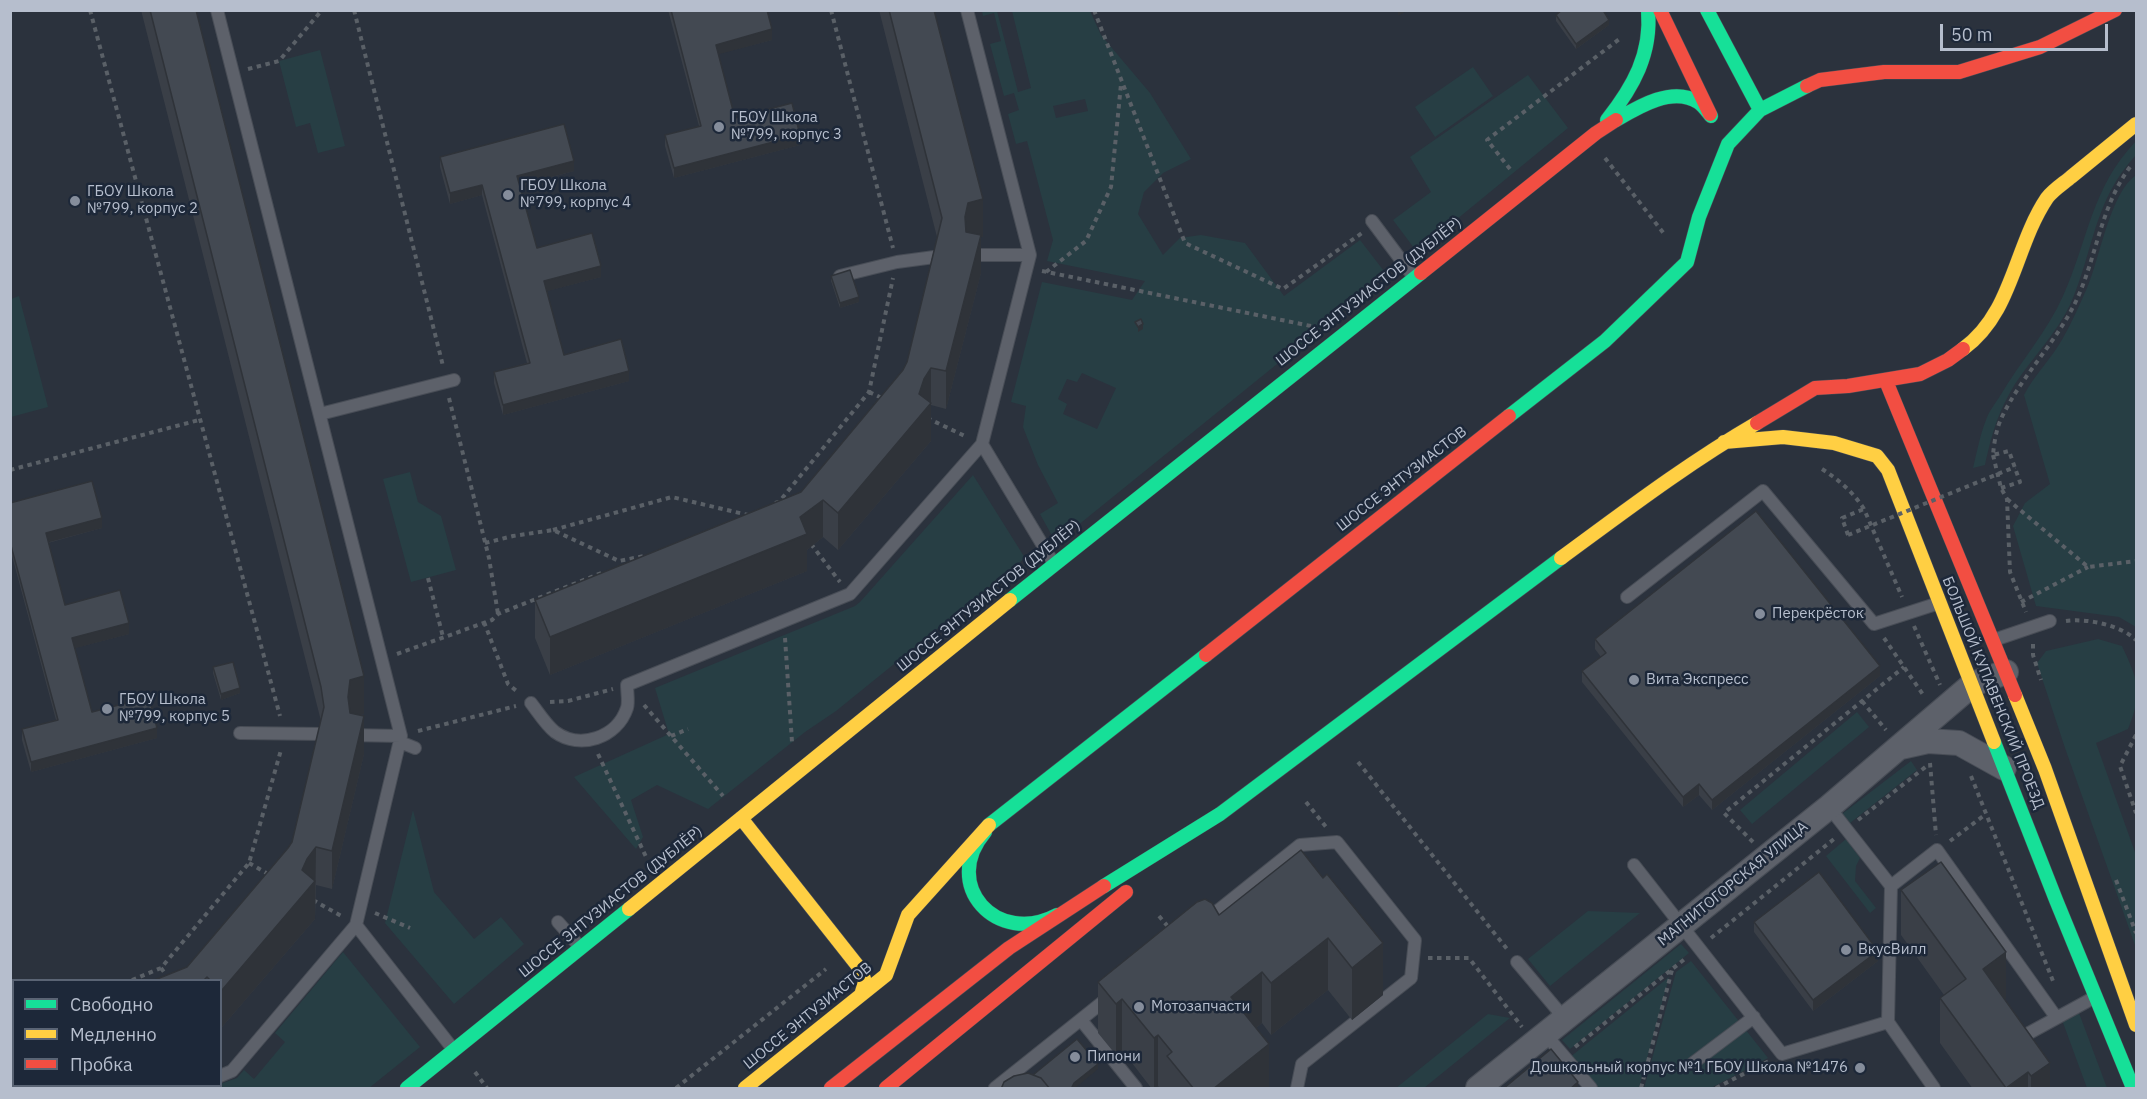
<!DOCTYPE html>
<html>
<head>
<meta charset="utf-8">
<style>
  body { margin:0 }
  #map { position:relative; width:2147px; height:1099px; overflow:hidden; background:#2b323d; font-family:"IBM Plex Sans",sans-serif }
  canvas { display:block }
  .frame { position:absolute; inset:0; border:12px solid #b6becd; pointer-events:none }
  .legend { position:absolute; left:12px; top:979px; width:210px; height:108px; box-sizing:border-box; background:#1d2839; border:2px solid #5a6474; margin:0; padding:8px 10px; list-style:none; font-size:18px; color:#b6becd }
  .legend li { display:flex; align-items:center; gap:12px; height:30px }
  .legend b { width:30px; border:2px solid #5a6474 }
  .scale { position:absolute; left:1940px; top:24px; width:168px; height:27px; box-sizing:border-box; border:3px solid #b6becd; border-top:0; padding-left:8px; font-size:18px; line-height:21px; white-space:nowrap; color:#b6becd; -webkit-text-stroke:4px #1d2839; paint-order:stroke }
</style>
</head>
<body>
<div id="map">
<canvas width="2147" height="1099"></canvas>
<div class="frame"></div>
<ul class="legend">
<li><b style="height:8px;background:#16e098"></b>Свободно</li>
<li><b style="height:8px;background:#ffcf43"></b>Медленно</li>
<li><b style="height:8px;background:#f24e42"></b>Пробка</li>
</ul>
<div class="scale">50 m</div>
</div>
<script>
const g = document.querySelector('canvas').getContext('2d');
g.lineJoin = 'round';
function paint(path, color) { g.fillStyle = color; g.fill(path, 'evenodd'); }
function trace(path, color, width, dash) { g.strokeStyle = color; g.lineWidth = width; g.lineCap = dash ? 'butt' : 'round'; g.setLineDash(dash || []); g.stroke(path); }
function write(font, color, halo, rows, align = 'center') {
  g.font = font + ' "IBM Plex Sans",sans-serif'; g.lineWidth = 5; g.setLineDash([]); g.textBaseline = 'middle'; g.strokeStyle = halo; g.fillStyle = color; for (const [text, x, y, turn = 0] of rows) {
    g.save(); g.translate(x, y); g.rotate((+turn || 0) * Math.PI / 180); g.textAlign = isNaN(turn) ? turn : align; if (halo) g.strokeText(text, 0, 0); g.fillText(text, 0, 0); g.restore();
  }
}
paint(new Path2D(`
  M982,11H997L1018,92L1031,88L1012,11H1090L1101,35L1150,93L1191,159L1163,173L1144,192L1138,214L1163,255L1180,238L1201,235L1245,243L1284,296L1360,240L1387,275L1056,543L1040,514L1058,503L1038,465L1023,427L1026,406L1011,402L1042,282L1132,300L1145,281L1047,261L1053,240L1027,141L1016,144L1008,114L1019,110L1014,93L1004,96L990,44L1001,41L994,13L983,16ZM1085,99L1088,111L1056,118L1053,106ZM1082,373L1116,388L1097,429L1063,414L1067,404L1058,399L1067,379L1077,382Z
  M320,50L345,146L318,153L310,123L296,127L279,61Z
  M1473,67L1493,96L1435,137L1415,107Z
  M1528,75L1568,128L1417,252L1393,220L1431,192L1410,157Z
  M2136,141V155C2093,201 2094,251 2070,305C2056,334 2033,357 2015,384C1998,412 1992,433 1985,465L1973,468C1977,452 1980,435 1986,420C1989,411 1995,404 2000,396C2020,362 2047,332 2063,296C2088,241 2091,188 2136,141Z
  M2136,175V627L2119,617L2036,606L2013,526L2025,503L2050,484L2024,395C2035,374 2052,358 2063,338C2072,322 2080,304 2087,288C2100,258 2110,193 2136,175Z
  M19,296L48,407L11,417V299Z
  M410,472L418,502L441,516L456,570L411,582L383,479Z
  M973,475L1025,558L836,711L805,732L708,809L657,785L631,800L643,837L636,849L574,777L669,734L655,688L855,606L860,602Z
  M2098,639L2122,646C2138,680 2143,693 2128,729L2096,743L2136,855V948L2065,748L2037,663L2046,651Z
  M1857,712L1869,727L1752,824L1740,810Z
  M1911,761L1917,770L1850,823L1842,814Z
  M413,810L434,892L474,939L501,917L524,944L454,1004L385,923Z
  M1846,839L1860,858L1856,866L1855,881L1876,908L1870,913L1826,856Z
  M1588,911L1640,913L1550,986L1528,959Z
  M1681,944L1689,953L1570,1049L1562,1040Z
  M343,952L420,1047L369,1088H209L237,1078L244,1070L254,1079L285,1042L275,1033Z
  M1691,961L1768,1058L1711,1088H1644L1676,972Z
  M1669,977L1639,1088H1594L1569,1058Z
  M2079,1013L2107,1088H2087L2062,1020Z
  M1488,1014L1510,1018L1424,1088H1396Z`), '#273e44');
const lane = new Path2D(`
  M217,10L401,736L356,925L232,1071L220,1076
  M1372,221L1413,276
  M965,255H1030
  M840,276L897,262L942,256
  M320,414L454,380
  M982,444L1054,564
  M1627,597L1763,491L1874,624L1939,603
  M1994,640L2050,621
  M531,703C538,712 546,725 555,732C580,750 617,738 627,708C629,702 627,692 627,685L850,594L982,444L1030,255L967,10
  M240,733L324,734
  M350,735L401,736
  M400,742L415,748
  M1829,807L1891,886L1937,850L2056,1017
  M1634,865L1782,1054L1888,1022L1934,1088
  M1205,921L1300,845L1337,842L1415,940L1411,978L1302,1064L1297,1088
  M558,922L580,947
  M356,925L453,1049
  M1517,962L1565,1019
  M1081,1020L1136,1088
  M1888,1022L1891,886
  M1545,1034L1591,1088
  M2020,1038L2095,997
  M1693,1063L1754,1017
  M189,1088L196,1086
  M995,1088L1109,997`);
const street = new Path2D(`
  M1901,747L1928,741L1959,743L2004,768
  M1478,1088L1829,807L1973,684L2006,672`);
const fast = new Path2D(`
  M1707,10L1760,110
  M1607,120C1633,87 1652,54 1648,10
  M1616,120C1638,107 1672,86 1698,102C1703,105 1707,111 1711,116
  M1509,416L1605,341L1687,262L1699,217L1728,144L1760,110L1807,86
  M1010,600L1421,273
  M1994,742L2056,900L2133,1088
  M989,825L1206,655
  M985,832C940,885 997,947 1057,915
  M1104,886L1220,814L1561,558
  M407,1088L629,909`);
const slow = new Path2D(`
  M1963,349C2013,313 2014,247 2047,198C2053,190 2064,183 2071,177C2093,159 2114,142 2136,124
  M1724,442L1783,437L1834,443L1877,456L1888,470L1994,742
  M1561,558C1625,511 1688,463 1757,423
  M2015,695L2045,769L2136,1025
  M741,818L861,970L865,982L861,995
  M629,909L1010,600
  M745,1088L886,975L908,915L989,825`);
const jam = new Path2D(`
  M1660,10L1710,114
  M1807,86L1820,80L1884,72H1959L2040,47L2115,10
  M1421,273L1596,133L1616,120
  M1886,381L2015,695
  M1757,423L1815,388L1848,386L1920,374L1948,360L1963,349
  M1206,655L1509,416
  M831,1088L1009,948L1104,886
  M886,1088L1126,892`);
trace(lane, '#484d56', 14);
trace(street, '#484d56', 26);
trace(fast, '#484d56', 15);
trace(slow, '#484d56', 15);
trace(jam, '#484d56', 15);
trace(new Path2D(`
  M90,10L280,716
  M354,10L443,366
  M831,10L893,248
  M1094,10L1185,243L1283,289L1362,233
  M248,69L279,61L322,10
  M1605,158L1665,235
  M1510,169L1487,140L1622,37
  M1042,271L1311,326
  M1046,272L1086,241L1111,187L1121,84
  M869,392L884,399
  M449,398L489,558L498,614
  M927,418L967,437
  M1993,455L2001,488L2007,499L2010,572L2026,612
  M1822,469C1839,480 1853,492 1864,509L1902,597
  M10,470L199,420
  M2001,488L2020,482L2009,451L1993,455C1994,444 1996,430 2001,419C2021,376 2057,342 2077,299C2097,255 2101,206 2130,167
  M2007,499L2088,567L2136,561
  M775,503L779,502L869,392L893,278
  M553,530L672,497L748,515
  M1848,535L1842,518L1864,509
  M485,543L513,536L553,530L619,561L644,556
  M811,544L840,582
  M428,578L443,637
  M2021,602L2088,567
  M2066,621C2086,618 2121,625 2136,640
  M484,622L508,684L519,693
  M1914,626L1940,685
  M785,638L792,742
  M1884,638L1924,696
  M2033,644V655L2041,680
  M397,654L492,620L498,614L604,572
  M1862,701L1886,730
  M550,702L568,701L613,689
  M644,705L723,796
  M418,731L516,706
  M2136,735L2120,766L2136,813
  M671,736L688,729
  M598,754L647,859
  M1358,762L1507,949
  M1930,763L1936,835
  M1971,776L2053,981
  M1306,802L1326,827
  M1858,820L1928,765
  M1950,841L1986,814
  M1753,842L1724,813L1904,667
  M249,863L270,875
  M2116,880L2136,933
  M313,900L343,917
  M375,913L410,928
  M1159,916L1170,929
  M1711,938L1834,839
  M1428,958H1469L1522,1027
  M161,968L170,980
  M132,980L161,968L249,863L281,750
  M10,1032L14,1031
  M1575,1047L1686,958
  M475,1072L487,1088
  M676,1088L826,969
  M1641,1088L1672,970
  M1716,1088L1769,1061`), '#5a6067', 4, [4.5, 4.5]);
trace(lane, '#5d616a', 12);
trace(street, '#5d616a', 24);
trace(fast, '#16e098', 14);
trace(slow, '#ffcf43', 14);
trace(jam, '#f24e42', 14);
trace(new Path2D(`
  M1848,535L2015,467`), '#5a6067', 4, [4.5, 4.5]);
paint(new Path2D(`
  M141,10H196L364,714L361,715L364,754L332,889L316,885L315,919L222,1027L220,1026V981H152L187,967L288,848L292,842L321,721Z
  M668,10H708L772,40L718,54L735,118L800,145L674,178L665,146V135L699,126Z
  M879,10H934L983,237H981V273L946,409L931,405V441L838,550L823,537L807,550V571L550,675L535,638V600L801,492L903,370L907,362L937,237Z
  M1556,15L1609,25L1576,49L1556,21Z
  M440,157L574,171L520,186L537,248L601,277L547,291L564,355L629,381L503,415L494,383V372L527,363L482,195L450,204L440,167Z
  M831,276L859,302L840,308L831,281Z
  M10,503L102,528L48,543L65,605L129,634L75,648L92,712L157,738L31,772L22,740V729L56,720L11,552Z
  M1595,639L1880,676L1712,810L1699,795L1683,807L1582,682V671L1601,657L1595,649Z
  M213,667L240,693L221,700L213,673Z
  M1323,878L1383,995L1352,1020L1328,990L1271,1035L1262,1023L1256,1028L1269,1089H1160L1158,1086L1155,1089H1152L1122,1050L1116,1055L1098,1033V982L1219,915Z
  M1901,890L2006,998L2004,999L2050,1089H1973L1940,1043V998L1944,995L1901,935Z
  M1754,922L1878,961L1813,1011L1754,932Z`), '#3a3f47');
paint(new Path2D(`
  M1398,10H1408L1398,16Z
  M1609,20V25L1576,49V44Z
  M772,29V40L716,55V45Z
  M800,135V145L674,178V168Z
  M574,161V171L517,186V176Z
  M482,185V195L450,204V193Z
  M983,199V237H981V273L946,409V371L965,255V217L968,203Z
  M601,266V277L544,292V281Z
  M859,297V302L840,308V303Z
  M1143,324V329L1138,332V327Z
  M931,368V441L838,550V513L919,394L924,379Z
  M629,371V381L503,415V405Z
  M823,500V537L807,550V571L550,675V637L800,517Z
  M102,518V528L46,543V533Z
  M129,623V634L72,649V638Z
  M1880,666V676L1712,810V800Z
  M364,676V714L350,718L348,697L350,680Z
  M240,688V693L221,700V694Z
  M364,716V754L332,889V851Z
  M157,728V738L31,772V762Z
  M1699,784V795L1683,807V797Z
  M316,847L315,919L222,1027V990L302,870L307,859Z
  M1328,938V990L1271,1035V983Z
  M1383,943V995L1352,1020V968Z
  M1878,951V961L1813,1011V1000Z
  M2006,952V998L1983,1015V969Z
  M1262,972V1023L1231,1048V997Z
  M1122,999V1050L1116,1055V1004Z
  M1158,1035V1086L1155,1089H1154V1038Z
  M1269,1044V1089H1213Z
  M2050,1063V1089H2031V1076Z
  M1098,1064V1069L1074,1089H1071L1074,1083Z
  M2028,1072V1089H2006Z
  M14,1079V1086H94L86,1089H10V1080Z
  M1578,1082V1089H1570Z`), '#2f3339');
const building = new Path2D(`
  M150,10H196L364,676L350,680L348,697L350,713L364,716L332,851L316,847L307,859L302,870L315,881L222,990L220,988V981H211L207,977L203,981H152L187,967L288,848L292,842L324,707L321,687Z
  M671,10H767L772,29L716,45L735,118L792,103L800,135L674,168L665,135L701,126Z
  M889,10H934L983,199L968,203L965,217L966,232L981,235L946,371L931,368L924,379L919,394L931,403L838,513L823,500L800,517L807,534L550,637L535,600L801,492L903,370L907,362L942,218Z
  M1562,10H1603L1609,20L1576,44L1556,15Z
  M564,124L574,161L517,176L537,248L592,233L601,266L544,281L564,355L621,339L629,371L503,405L494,372L530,363L482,185L450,193L440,157Z
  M850,270L859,297L840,303L831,276Z
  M1141,319L1143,324L1138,327L1135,322Z
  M92,481L102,518L46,533L65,605L120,590L129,623L72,638L92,712L149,697L157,728L31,762L22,729L58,720L10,542V503Z
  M1756,511L1880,666L1712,800L1699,784L1683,797L1582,671L1606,653L1595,639Z
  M233,662L240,688L221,694L213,667Z
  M1301,850L1323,878L1327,874L1383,943L1352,968L1328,938L1271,983L1262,972L1231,997L1269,1044L1213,1089H1194L1167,1056L1172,1052L1158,1035L1154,1038L1122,999L1116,1004L1098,982L1197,902L1205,899L1212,903L1219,915Z
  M1941,862L2006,952L1983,969L2050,1063L2031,1076L2028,1072L2006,1088L1940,998L1966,979L1901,890Z
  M1819,872L1878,951L1813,1000L1754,922Z
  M14,1035V1079L10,1080V1036Z
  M1077,1039L1098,1064L1074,1083L1071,1089H1050L1041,1078L1033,1075Z
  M1551,1049L1578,1082L1570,1089H1503Z
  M1028,1073L1041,1078L1050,1089H1001L1004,1082L1014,1076Z`);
paint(building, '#434952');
trace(building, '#2f3339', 1.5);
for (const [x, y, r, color] of [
  [719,127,6,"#858d9b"],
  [508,195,6,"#858d9b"],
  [75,201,6,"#858d9b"],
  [1760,614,6,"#858d9b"],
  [1634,680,6,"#858d9b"],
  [107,709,6,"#858d9b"],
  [1846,950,6,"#858d9b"],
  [1139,1007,6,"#858d9b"],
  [1075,1057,6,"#858d9b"],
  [1860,1068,6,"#858d9b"]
]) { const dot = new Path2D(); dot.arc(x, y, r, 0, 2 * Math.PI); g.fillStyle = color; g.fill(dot); trace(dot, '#1d2839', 2); }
write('15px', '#b6becd', '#1d2839', [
  ["ГБОУ Школа",731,118],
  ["№799, корпус 3",731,135],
  ["ГБОУ Школа",520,186],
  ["№799, корпус 4",520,203],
  ["ГБОУ Школа",87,192],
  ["№799, корпус 2",87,209],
  ["Перекрёсток",1772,614],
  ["Вита Экспресс",1646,680],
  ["ГБОУ Школа",119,700],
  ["№799, корпус 5",119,717],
  ["ВкусВилл",1858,950],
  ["Мотозапчасти",1151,1007],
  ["Пипони",1087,1057],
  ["Дошкольный корпус №1 ГБОУ Школа №1476",1848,1068,"right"]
], 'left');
write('15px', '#b6becd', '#1d2839', [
  ["ШОССЕ ЭНТУЗИАСТОВ (ДУБЛЁР)",1369,292,-38],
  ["ШОССЕ ЭНТУЗИАСТОВ",1402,479,-38],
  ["ШОССЕ ЭНТУЗИАСТОВ (ДУБЛЁР)",989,596,-39],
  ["БОЛЬШОЙ КУПАВЕНСКИЙ ПРОЕЗД",1993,693,68],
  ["МАГНИТОГОРСКАЯ УЛИЦА",1733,884,-39],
  ["ШОССЕ ЭНТУЗИАСТОВ (ДУБЛЁР)",611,902,-39],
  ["ШОССЕ ЭНТУЗИАСТОВ",808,1016,-39]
]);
</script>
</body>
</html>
